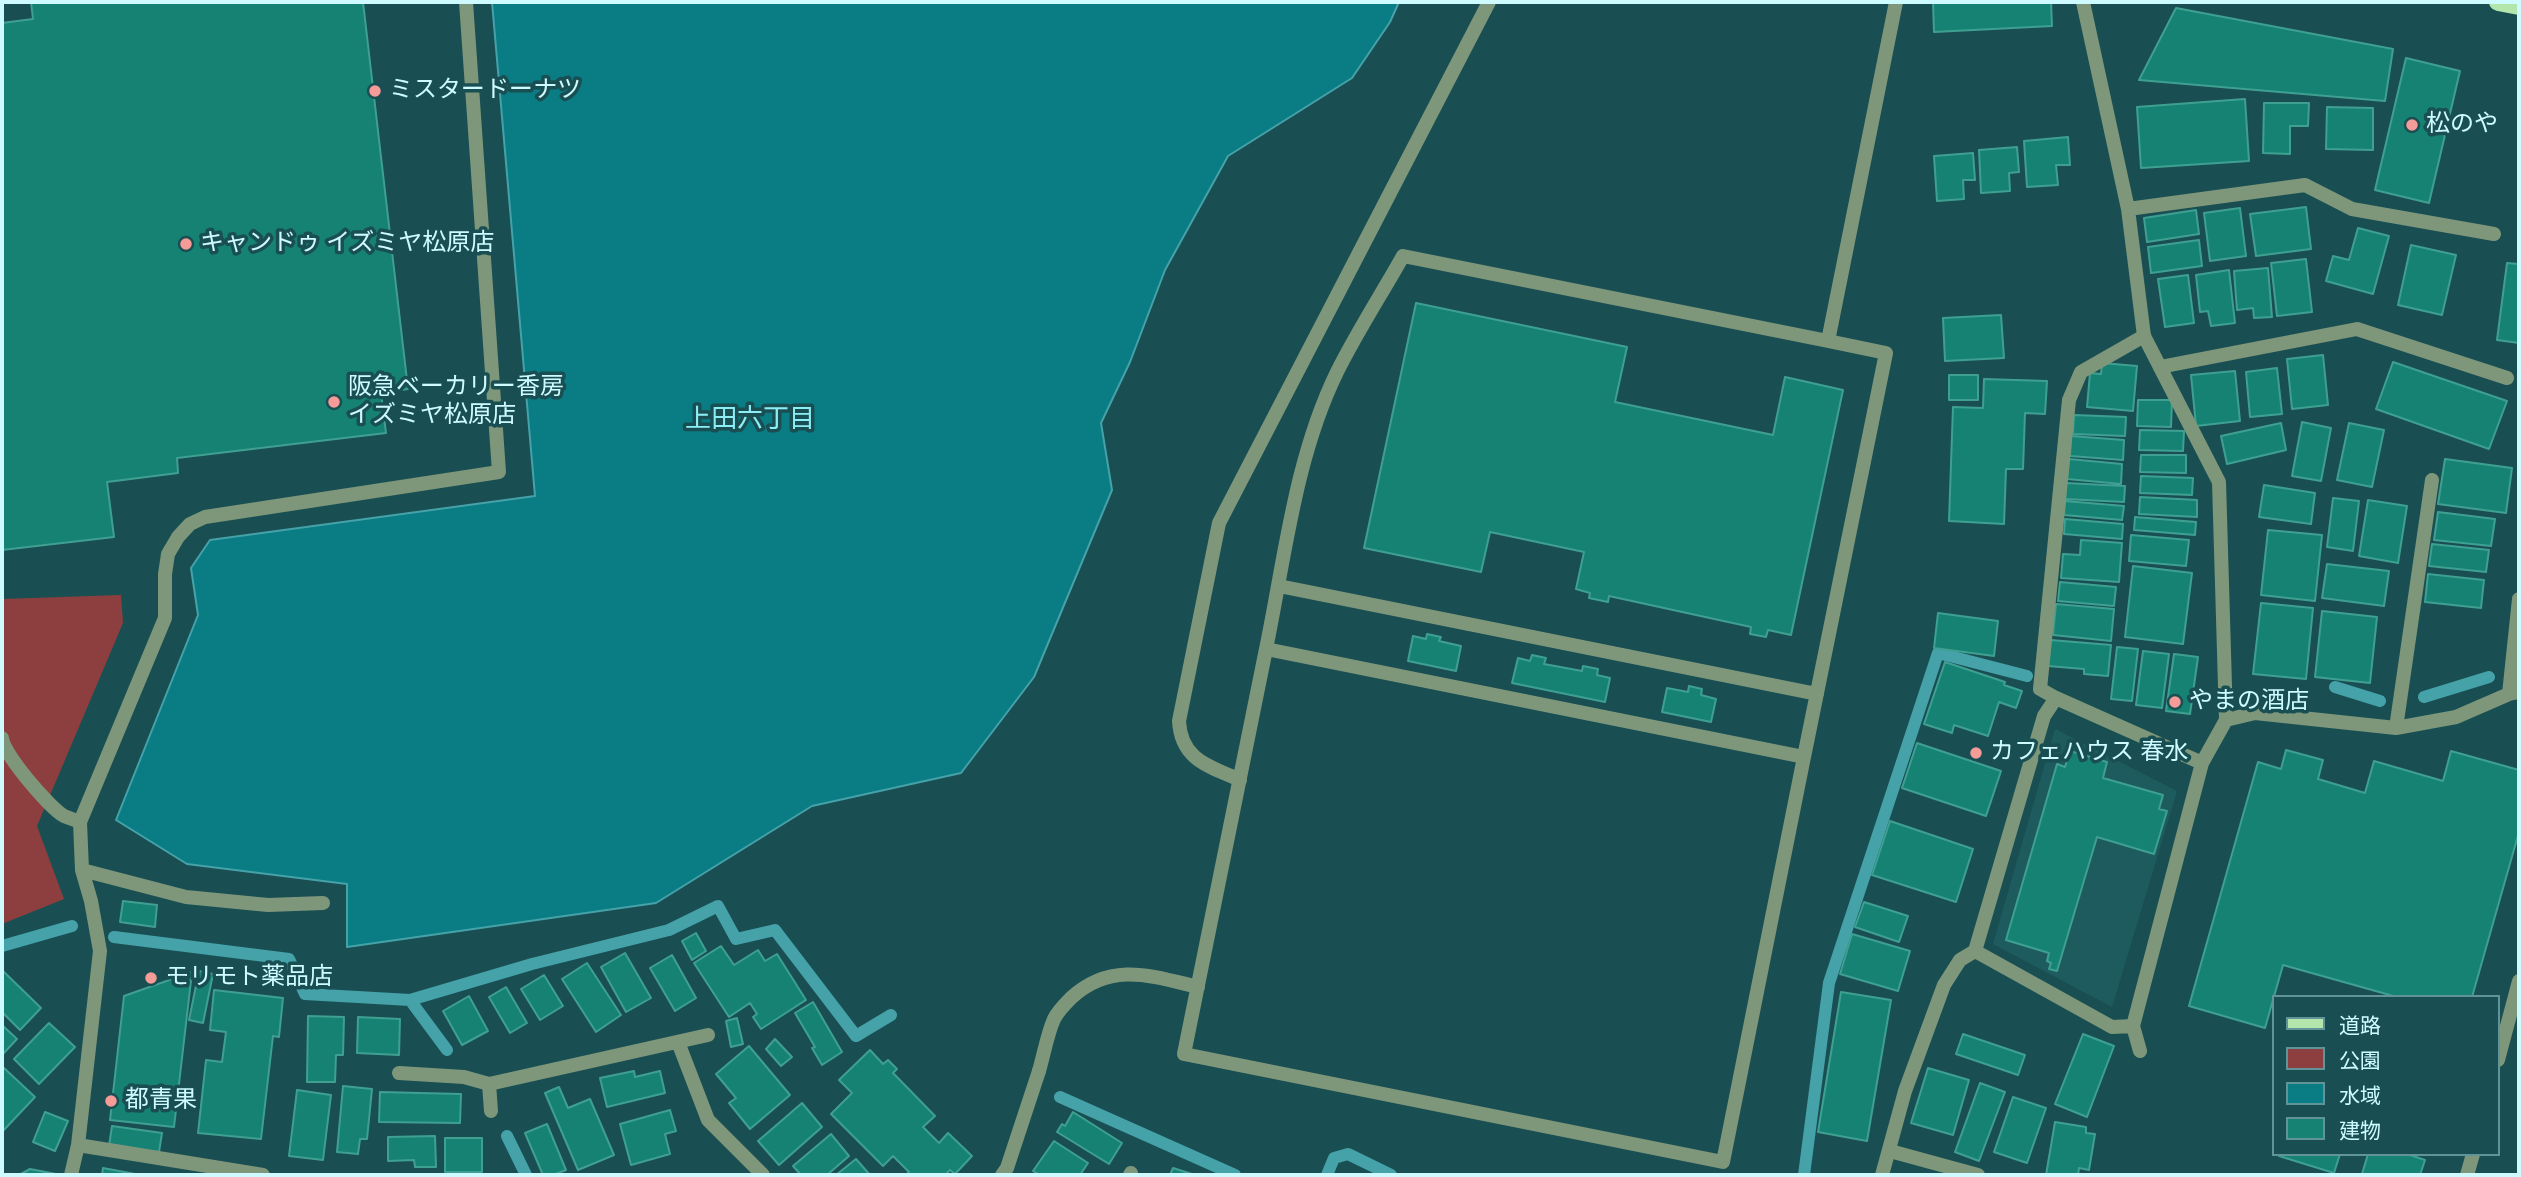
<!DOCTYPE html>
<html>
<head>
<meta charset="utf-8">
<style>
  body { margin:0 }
  #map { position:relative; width:2521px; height:1177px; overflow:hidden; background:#194f53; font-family:"Varela Round","Noto Sans JP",sans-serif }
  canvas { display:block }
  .frame { position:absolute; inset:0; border:4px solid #cefbff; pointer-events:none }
  .legend { position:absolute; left:2272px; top:995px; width:228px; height:161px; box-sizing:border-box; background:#194f53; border:2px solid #619498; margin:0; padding:9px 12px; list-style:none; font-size:21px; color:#cefbff }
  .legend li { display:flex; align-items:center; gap:14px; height:35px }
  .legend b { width:35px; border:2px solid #619498 }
</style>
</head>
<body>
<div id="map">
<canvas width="2521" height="1177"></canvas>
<div class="frame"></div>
<ul class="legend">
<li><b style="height:9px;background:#b2e6ac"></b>道路</li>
<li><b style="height:19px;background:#8d3f3f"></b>公園</li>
<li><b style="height:19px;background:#0a7c84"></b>水域</li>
<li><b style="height:19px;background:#168274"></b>建物</li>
</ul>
</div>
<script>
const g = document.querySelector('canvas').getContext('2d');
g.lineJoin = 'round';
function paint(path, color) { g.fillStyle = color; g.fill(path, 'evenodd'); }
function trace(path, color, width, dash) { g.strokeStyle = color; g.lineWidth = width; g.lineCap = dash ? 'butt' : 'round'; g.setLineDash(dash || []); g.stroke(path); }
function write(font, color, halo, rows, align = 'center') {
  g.font = font + ' "Varela Round","Noto Sans JP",sans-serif'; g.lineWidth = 7; g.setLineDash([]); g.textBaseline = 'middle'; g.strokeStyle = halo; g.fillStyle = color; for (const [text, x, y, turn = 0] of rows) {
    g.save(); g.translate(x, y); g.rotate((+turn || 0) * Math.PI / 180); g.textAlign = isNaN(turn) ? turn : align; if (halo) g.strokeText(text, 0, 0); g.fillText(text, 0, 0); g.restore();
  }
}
paint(new Path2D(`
  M2055,729L2177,791L2112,1007L1993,944Z`), '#1e5b5f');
paint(new Path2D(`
  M121,595L123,623L37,826L64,899L2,924V599Z`), '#8d3f3f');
const water = new Path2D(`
  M492,2H1399L1390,22L1352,78L1228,156L1165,270L1130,362L1101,423L1112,490L1034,677L961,773L812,806L656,903L347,947V884L187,864L116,820L198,615L191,568L210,540L535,496Z`);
paint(water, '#0a7c84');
trace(water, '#45a2a9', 2);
trace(new Path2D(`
  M2335,687L2380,701
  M2424,697L2489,677
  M114,937L289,959L305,994L410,1000L447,1050
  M2,946L72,926
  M410,1000L532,964L669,930L718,906L736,939L775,930L856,1036L891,1015
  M1060,1097L1235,1175
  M507,1136L526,1175
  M1327,1175L1334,1158L1348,1154L1391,1175
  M1804,1175L1829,983L1938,653L2027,676`), '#45a2a9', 12);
const building = new Path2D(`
  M31,2H363L408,389L381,393L386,433L177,458L178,473L107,482L114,537L2,550V23L33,19Z
  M1933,2H2051L2052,26L1934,32Z
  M2176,8L2393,49L2385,101L2139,80Z
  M2406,58L2460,71L2429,203L2375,190Z
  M2245,99L2249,161L2141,168L2137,107Z
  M2264,103H2309L2308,126H2290V154L2263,153Z
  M2327,107L2373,108V150L2326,149Z
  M2068,137L2070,165H2056L2058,185L2027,187L2024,141Z
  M2017,147L2019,172L2009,173L2010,191L1981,193L1979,150Z
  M1973,153L1975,180H1963L1964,199L1937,201L1934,156Z
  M2306,207L2311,249L2256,256L2250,214Z
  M2240,208L2246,256L2210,261L2204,213Z
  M2196,210L2199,234L2147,242L2144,218Z
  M2358,228L2389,236L2373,294L2326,281L2333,256L2349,260Z
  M2199,240L2202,266L2151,273L2148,247Z
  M2411,245L2456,255L2442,315L2398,305Z
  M2306,259L2312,312L2277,316L2271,263Z
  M2507,263L2519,264V343L2497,340Z
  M2268,268L2272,317L2254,318L2253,308L2237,310L2234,271Z
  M2229,270L2235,323L2211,326L2208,311L2200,312L2196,275Z
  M2188,275L2194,323L2165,327L2158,279Z
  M1416,303L1627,347L1615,402L1773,435L1785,377L1843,390L1791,635L1768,630L1766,637L1750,634L1751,627L1609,596L1608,602L1589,598L1590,593L1576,589L1584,552L1490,532L1481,572L1364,548Z
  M2001,315L2004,358L1945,361L1943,318Z
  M2323,355L2328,405L2292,409L2287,359Z
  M2393,362L2507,401L2489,449L2376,409Z
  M2102,363L2137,366L2133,411L2087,407L2090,373L2101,374Z
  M2277,368L2282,414L2250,417L2246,372Z
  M2235,371L2240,421L2196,426L2191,375Z
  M1949,375H1978V400H1949Z
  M1984,379L2047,381L2045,414L2025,413L2023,469H2006L2004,524L1949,521L1953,407L1983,408Z
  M2138,400H2172L2171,427L2137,426Z
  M2074,415L2126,417L2125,436L2073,434Z
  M2302,422L2331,428L2321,481L2292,476Z
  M2281,423L2286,450L2227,464L2221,436Z
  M2349,423L2384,430L2372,487L2337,480Z
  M2140,430L2184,431L2183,451L2139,450Z
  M2071,436L2124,440L2123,460L2070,456Z
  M2141,455H2186V473L2140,472Z
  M2069,459L2122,464L2121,484L2067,479Z
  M2445,459L2512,468L2506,513L2438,504Z
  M2141,476L2193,478L2192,495L2140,493Z
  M2066,483L2125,486L2124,502L2065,499Z
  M2264,485L2315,493L2311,524L2259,517Z
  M2140,497L2197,500V517L2139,514Z
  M2333,498L2359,501L2353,551L2327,547Z
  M2368,500L2407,506L2398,563L2359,556Z
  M2065,501L2124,506L2122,520L2064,515Z
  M2438,512L2495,519L2491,546L2434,540Z
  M2135,517L2196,522L2195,535L2134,530Z
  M2065,519L2123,524L2122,539L2064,534Z
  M2268,530L2322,535L2315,601L2261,595Z
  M2131,535L2189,540L2186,566L2129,561Z
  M2081,540L2122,543L2119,582L2061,578L2063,554L2080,555Z
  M2432,544L2489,550L2486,572L2429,566Z
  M2327,564L2389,571L2384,606L2322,598Z
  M2133,566L2192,573L2183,644L2125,637Z
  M2428,574L2484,580L2481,608L2425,602Z
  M2060,582L2116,587L2114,606L2058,601Z
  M2261,603L2313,608L2306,679L2253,674Z
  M2056,604L2114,609L2111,641L2053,635Z
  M2322,611L2377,617L2370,683L2315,677Z
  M1938,613L1998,621L1994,656L1934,648Z
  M1427,634L1441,637L1439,641L1461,646L1456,671L1408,661L1413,636L1426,639Z
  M2051,640L2111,645L2108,676L2084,674V669L2048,666Z
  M2117,647L2138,649L2132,701L2111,699Z
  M2143,651L2169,654L2162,708L2136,705Z
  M2174,654L2198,657L2190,714L2166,711Z
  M1532,655L1546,658L1544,664L1582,671L1583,666L1598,669L1597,675L1610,678L1605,702L1512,683L1518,658L1530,661Z
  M1945,662L2005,682L2004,685L2022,691L2016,708L1999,702L1988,736L1954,725L1952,733L1924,724Z
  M1689,686L1702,689L1701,695L1716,699L1711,722L1662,712L1667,688L1688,692Z
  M1917,743L2001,771L1986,816L1902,788Z
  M2286,750L2323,760L2318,779L2365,793L2374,761L2443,781L2451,751L2519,770V832L2472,997H2397L2283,965L2265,1028L2189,1006L2258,762L2281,769Z
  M2070,751L2107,762L2103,778L2163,795L2159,809L2167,811L2154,854L2097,837L2057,971L2049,969L2051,963L2047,961L2049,953L2006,940L2057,764L2065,767Z
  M1890,821L1973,849L1956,902L1872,875Z
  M123,901L157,905L155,927L120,922Z
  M1864,902L1908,916L1899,942L1855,927Z
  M696,933L706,951L692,960L682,941Z
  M1852,934L1910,951L1898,991L1840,974Z
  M721,946L734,965L758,950L765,961L777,954L806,1000L761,1029L753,1017L757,1014L750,1003L729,1017L694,963Z
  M625,953L651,998L626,1012L601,967Z
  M672,955L696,998L675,1011L650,968Z
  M587,963L621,1015L596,1032L562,979Z
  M2,970L41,1008L20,1030L2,1012Z
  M199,971L213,974L203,1023L189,1020Z
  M192,972L174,1127L110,1120L124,996Z
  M544,975L563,1006L540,1020L521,989Z
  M506,987L527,1023L510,1033L489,997Z
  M214,990L283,998L279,1037L273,1036L261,1139L198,1133L206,1060L222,1062L226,1032L210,1030Z
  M1841,992L1891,1000L1867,1141L1818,1132Z
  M469,996L488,1031L462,1045L443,1011Z
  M813,1002L842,1052L822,1065L812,1048L815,1047L795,1013Z
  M308,1016L344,1017L343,1055H336L335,1082H307Z
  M358,1017L400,1019L399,1055L357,1053Z
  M737,1018L743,1044L731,1047L726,1021Z
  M49,1023L75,1047L39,1084L14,1059Z
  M2,1025L17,1039L2,1055Z
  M1963,1034L2025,1055L2018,1075L1956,1054Z
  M2083,1034L2114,1046L2087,1117L2055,1104Z
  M775,1039L792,1057L781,1066L766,1049Z
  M749,1046L790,1095L750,1129L729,1103L736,1098L716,1074Z
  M870,1050L883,1064L888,1060L897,1069L893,1073L935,1116L923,1127L939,1143L948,1133L972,1156L955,1174L950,1170L945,1175H906L909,1172L893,1156L883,1166L831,1114L852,1093L839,1080Z
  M4,1068L35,1097L2,1132V1071Z
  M1928,1068L1969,1080L1953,1135L1911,1123Z
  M634,1071L635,1077L660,1071L665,1093L607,1107L600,1078Z
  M1980,1083L2005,1092L1979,1161L1955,1152Z
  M343,1086L372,1089L367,1139H360L358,1154L337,1152Z
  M559,1087L568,1108L590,1099L614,1155L578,1170L545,1093Z
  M297,1090L331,1095L323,1160L289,1156Z
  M380,1092L461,1094L460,1123L379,1122Z
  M2013,1097L2046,1108L2027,1163L1994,1152Z
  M802,1103L822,1127L779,1165L758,1141Z
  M670,1110L676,1131L665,1134L670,1154L631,1165L620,1124Z
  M45,1112L68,1121L55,1151L33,1142Z
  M1073,1112L1122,1143L1109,1164L1057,1132L1062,1124L1065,1126Z
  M2055,1122L2086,1127V1133L2095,1134L2089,1170L2079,1168L2078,1175H2046Z
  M547,1124L566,1170L553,1175H543L525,1133Z
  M112,1126L162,1133L159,1152L109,1146Z
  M831,1134L849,1156L827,1175H801L793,1166Z
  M435,1136L436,1167H415L414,1160L388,1161V1137Z
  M445,1138H482V1172H445Z
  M1054,1141L1088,1163L1080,1175H1040L1033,1171Z
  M2279,1154H2340L2334,1173L2279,1156Z
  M2368,1154H2407L2425,1160L2420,1175H2367L2362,1174Z
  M856,1159L870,1175H836Z
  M103,1168L135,1174V1175H102Z
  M1173,1168L1195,1175H1170Z
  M30,1169L61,1175H19Z`);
paint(building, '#168274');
trace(building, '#3fa092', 2);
trace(new Path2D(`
  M2144,336L2219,482L2226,720
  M1828,341L1896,2
  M1279,586L1817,694
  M1266,649L1804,757L1723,1162L1184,1054Z
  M1266,649C1285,557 1295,458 1337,372C1357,332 1381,295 1403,256L1828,341L1886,353L1804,757
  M2,738C3,754 50,808 64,816C69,818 75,820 80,822
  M1240,780C1209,766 1181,760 1179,721L1219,523L1489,2
  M1039,1071C1044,1054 1047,1035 1054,1019C1058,1011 1065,1004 1071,998C1111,961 1152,976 1198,987`), '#7e977a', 14);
trace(new Path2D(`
  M2128,209L2305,185L2352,209L2494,234
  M2160,367L2357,329L2507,378
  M2509,694L2519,599
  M2056,698L2040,689L2069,400L2081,372L2144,336L2128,209L2083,2
  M2396,728L2432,480
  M82,870L186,897L268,905L323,903
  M1975,951L2112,1027L2133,1026L2202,763
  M2133,1026L2140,1051
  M678,1042L708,1120L763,1175
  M2498,1060L2519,981
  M399,1073L464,1077L489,1084L491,1111
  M489,1084L708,1035
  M78,1145L263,1175
  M1890,1151L1978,1175
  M71,1175L78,1145L100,951L91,901L82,870L80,822L165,618V574L168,554L178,537L190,524L205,517L499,472L466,2
  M1002,1175L1007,1168L1039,1071
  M1130,1175L1131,1173
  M1882,1175L1905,1091L1944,985L1960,960L1975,951L2044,716L2056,698L2202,763L2226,720L2255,713L2396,728L2456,717L2509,694L2519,692
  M2467,1175L2473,1154`), '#7e977a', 14);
trace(new Path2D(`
  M2498,2L2519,6`), '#b2e6ac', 18);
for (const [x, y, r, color] of [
  [375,91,7,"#f59b98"],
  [2412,125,7,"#f59b98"],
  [186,244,7,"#f59b98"],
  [334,402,7,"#f59b98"],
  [2175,702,7,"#f59b98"],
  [1976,753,7,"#f59b98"],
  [151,978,7,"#f59b98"],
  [111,1101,7,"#f59b98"]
]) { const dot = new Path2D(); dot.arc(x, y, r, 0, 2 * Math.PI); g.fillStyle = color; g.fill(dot); trace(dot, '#194f53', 2.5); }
write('24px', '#cefbff', '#194f53', [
  ["ミスタードーナツ",389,91],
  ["松のや",2426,125],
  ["キャンドゥ イズミヤ松原店",200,244],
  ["阪急ベーカリー香房",348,388],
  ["イズミヤ松原店",348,416],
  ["やまの酒店",2189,702],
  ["カフェハウス 春水",1990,753],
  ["モリモト薬品店",165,978],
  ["都青果",125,1101]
], 'left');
write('26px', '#8cedf5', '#194f53', [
  ["上田六丁目",750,420]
]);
</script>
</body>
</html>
